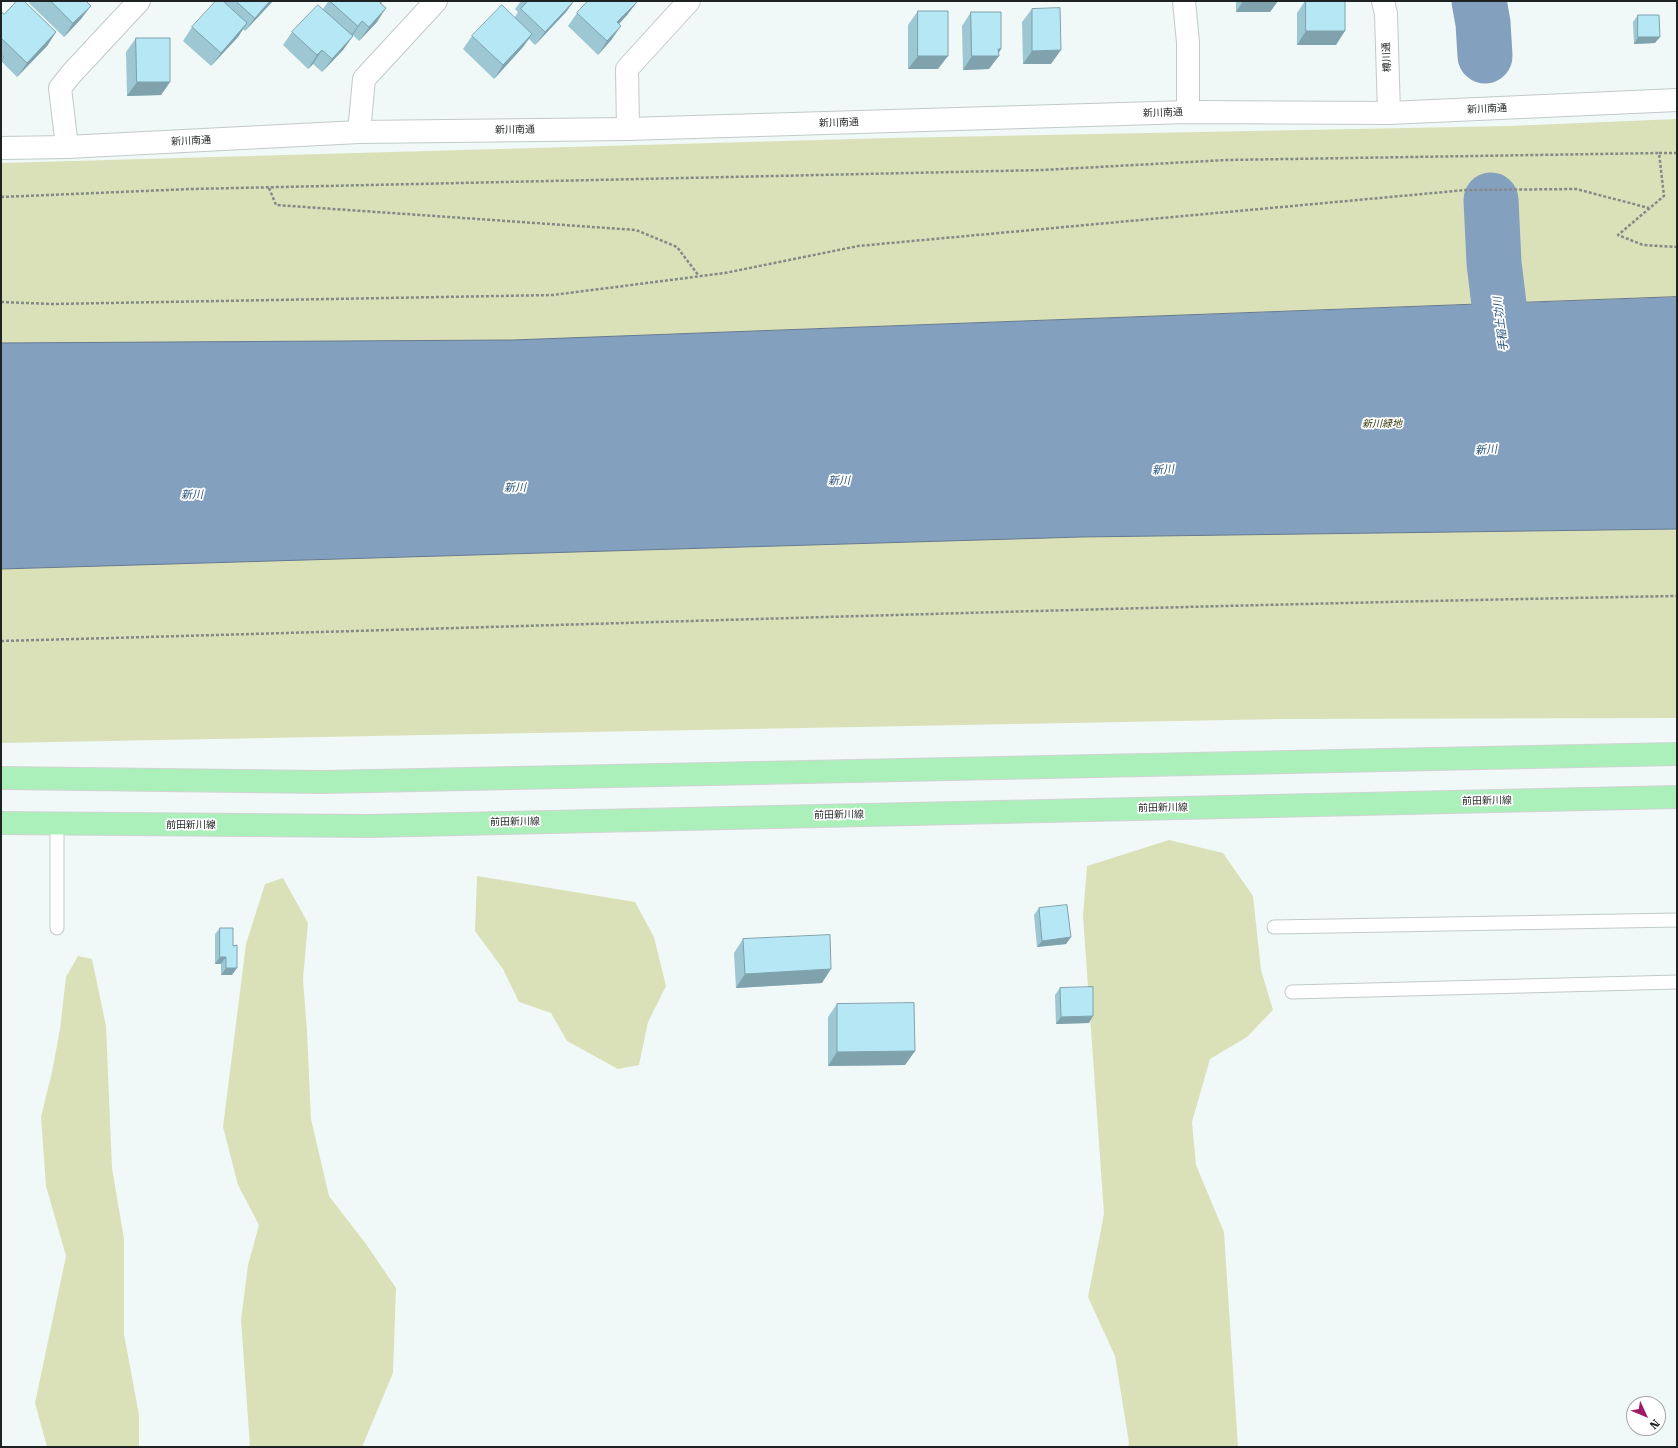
<!DOCTYPE html>
<html>
<head>
<meta charset="utf-8">
<style>
  body { margin:0 }
  #map { position:relative; width:1678px; height:1448px; overflow:hidden; background:#f1f9f8; font-family:"Roboto Serif",serif }
  canvas { display:block }
  .frame { position:absolute; inset:0; border:2px solid #1f2222; pointer-events:none }
  .north { position:absolute; left:1626px; top:1396px; width:40px; height:40px; box-sizing:border-box; background:#fff; border:1px solid #a5a7a7; border-radius:50%; rotate:134deg; font-size:11px; font-weight:700; line-height:16px; text-align:center; color:#1f2222 }
  .north::after { content:''; display:block; margin:auto; width:14px; height:18px; background:#a11a67; clip-path:polygon(50% 0,100% 100%,50% 72%,0 100%) }
</style>
</head>
<body>
<div id="map">
<canvas width="1678" height="1448"></canvas>
<div class="frame"></div>
<div class="north">N</div>
</div>
<script>
const g = document.querySelector('canvas').getContext('2d');
g.lineJoin = 'round';
function paint(path, color) { g.fillStyle = color; g.fill(path, 'evenodd'); }
function trace(path, color, width, dash) { g.strokeStyle = color; g.lineWidth = width; g.lineCap = dash ? 'butt' : 'round'; g.setLineDash(dash || []); g.stroke(path); }
function write(font, color, halo, rows, align = 'center') {
  g.font = font + ' "Roboto Serif","Noto Sans JP",serif'; g.lineWidth = 3.5; g.setLineDash([]); g.textBaseline = 'middle'; g.strokeStyle = halo; g.fillStyle = color; for (const [text, x, y, turn = 0] of rows) {
    g.save(); g.translate(x, y); g.rotate((+turn || 0) * Math.PI / 180); g.textAlign = isNaN(turn) ? turn : align; if (halo) g.strokeText(text, 0, 0); g.fillText(text, 0, 0); g.restore();
  }
}
paint(new Path2D(`
  M1677,119V718L1284,719L1,743V163L889,138L1509,126Z
  M1169,840L1223,853L1253,896L1261,970L1273,1010L1247,1037L1210,1059L1192,1122L1196,1165L1224,1232L1238,1447H1128L1129,1443L1115,1356L1088,1297L1104,1214L1083,916L1087,866Z
  M477,876L635,902L654,937L666,986L648,1022L639,1065L618,1069L567,1041L551,1013L519,1002L503,969L475,931Z
  M283,878L308,923L303,979L307,1031L311,1119L329,1196L366,1244L396,1288L393,1373L362,1447H250L241,1320L248,1265L259,1225L238,1185L223,1127L246,944L265,884Z
  M78,956L92,959L106,1026L112,1168L124,1239V1334L139,1415V1447H47L35,1403L66,1256L46,1186L41,1117L52,1072L60,1029L66,977Z`), '#dae1b8');
const water = new Path2D(`
  M1677,297V529L1081,537L1,569V343L513,340Z`);
paint(water, '#84a0bf');
trace(water, '#667a90', 1);
trace(new Path2D(`
  M1479,1L1483,23L1485,56
  M1491,200L1494,263L1508,378`), '#84a0bf', 55);
const lane = new Path2D(`
  M1274,927L1677,920
  M57,928V824
  M1292,992L1677,982`);
const street = new Path2D(`
  M1184,1L1188,42V112
  M628,129L627,69L689,1
  M359,132L364,79L436,1
  M67,147L60,88L72,73L139,1`);
const secondary = new Path2D(`
  M1383,1L1386,14L1389,113
  M1,148L67,147L359,132L628,129L1188,112L1389,113L1677,100`);
const primary = new Path2D(`
  M1,778L322,782L1677,754
  M1,823L369,826L1677,797`);
trace(lane, '#c2cac9', 15);
trace(street, '#c2cac9', 24);
trace(secondary, '#c2cac9', 24);
trace(primary, '#d2d3d3', 24);
trace(new Path2D(`
  M1677,153H1659L1664,196L1618,235L1643,245L1677,247
  M269,188L276,205L636,230L677,247L699,276
  M1,197L191,189L1043,170L1226,160L1659,153
  M1,302L52,304L553,295L725,273L858,246L1466,190L1576,189L1649,208
  M1,641C560,626 1118,606 1677,596`), '#858a89', 2.5, [3, 2]);
trace(lane, '#fff', 13);
trace(street, '#fff', 22);
trace(secondary, '#fff', 22);
trace(primary, '#abefbb', 22);
paint(new Path2D(`
  M30,1H86L81,19L64,37L29,3Z
  M225,1H273L245,31L243,29L238,37L211,66L183,41L192,27L224,2Z
  M328,1H383L381,4L377,22L359,41L353,35L352,36H353L343,50L322,72L313,64L308,69L283,45L292,32L323,9L328,2Z
  M521,1H574L566,12L535,45L529,39L523,47L494,79L463,49L472,36L515,17L518,12L515,9Z
  M1236,1H1278L1270,12H1236Z
  M1305,1H1345L1336,45H1297V13Z
  M637,2L627,15L619,24L612,39L598,55L568,26L577,13Z
  M1032,9L1051,64H1023L1022,22Z
  M918,11L938,69H908V25Z
  M1,12L4,14L56,32L47,46L17,77L1,61Z
  M971,12L1001,49L989,69L963,70L962,26Z
  M1638,15L1655,43L1634,44L1633,22Z
  M136,38L170,82L161,95L127,96L126,52Z
  M1039,908L1071,937L1066,944L1037,947L1034,915Z
  M220,928L233,946L232,975H221V964H215V934Z
  M743,939L822,983L736,988L734,953Z
  M1060,988L1089,1023L1056,1024L1055,995Z
  M837,1004L915,1051L905,1065L828,1066V1017Z`), '#9cc7d3');
paint(new Path2D(`
  M270,1H273L245,31L255,18Z
  M574,1L566,12L535,45L545,32Z
  M1243,1H1278L1270,12H1236Z
  M637,2L627,15L608,36L617,22Z
  M91,6L81,19L64,37L73,23Z
  M386,8L377,22L359,41L369,27Z
  M362,21L353,35L348,40L358,26Z
  M247,23L238,37L211,66L221,53Z
  M621,26L612,39L598,55L607,41Z
  M1306,31H1345L1336,45H1297Z
  M56,32L47,46L17,77L27,63Z
  M532,34L523,47L494,79L503,65Z
  M353,36L343,50L322,72L332,59Z
  M1638,37H1660L1655,43L1634,44Z
  M998,49H1001L997,56H999L989,69L963,70L972,56Z
  M322,50L313,64L308,69L317,55Z
  M1061,50L1051,64H1023L1032,51Z
  M918,56H948L938,69H908Z
  M137,82H170L161,95L127,96Z
  M1071,937L1066,944L1037,947L1042,941Z
  M220,957H226L221,964H215Z
  M226,968H237L232,975H221Z
  M831,969L822,983L736,988L745,974Z
  M1093,1016L1089,1023L1056,1024L1061,1017Z
  M915,1051L905,1065L828,1066L837,1052Z`), '#7fa2ac');
const building = new Path2D(`
  M17,1H24L56,32L27,63L1,38V12L4,14Z
  M51,1H86L91,6L73,23Z
  M216,1H223L247,23L221,53L192,27Z
  M236,1H270L255,18Z
  M330,1H381L380,3L386,8L369,27L362,21L358,26Z
  M528,1H574L545,32L521,9Z
  M588,1H636L637,2L617,22L621,26L607,41L577,13Z
  M1306,1H1345V31H1306Z
  M318,5L353,36L332,59L322,50L317,55L292,32Z
  M502,5L532,34L503,65L472,36Z
  M1060,8L1061,50L1032,51V9Z
  M918,11H948V56H918Z
  M971,12H1001V49H998L999,56H972Z
  M1638,15H1659L1660,37H1638Z
  M136,38H170V82H137Z
  M1,55L4,57L1,60Z
  M1067,905L1071,937L1042,941L1039,908Z
  M220,928H233V946L237,945V968H226V957H220Z
  M830,935L831,969L745,974L743,939Z
  M1093,987V1016L1061,1017L1060,988Z
  M914,1003L915,1051L837,1052V1004Z`);
paint(building, '#b5e7f5');
trace(building, '#7fa2ac', 1);
write('10px', '#1f2222', '#fff', [
  ["樽川通",1387,57,-92],
  ["新川南通",1487,109,-3],
  ["新川南通",1163,113,-2],
  ["新川南通",839,123,-2],
  ["新川南通",515,130,-1],
  ["新川南通",191,141,-3],
  ["前田新川線",1487,801,-1],
  ["前田新川線",1163,808,-1],
  ["前田新川線",839,815,-1],
  ["前田新川線",515,822,-1],
  ["前田新川線",191,825]
]);
write('italic 10px', '#373c0c', '#fff', [
  ["新川緑地",1382,424]
]);
write('italic 11px', '#28527d', '#fff', [
  ["手稲土功川",1501,324,-97],
  ["新川",1486,450,-4],
  ["新川",1163,470,-4],
  ["新川",839,481,-1],
  ["新川",515,488,-1],
  ["新川",192,495,-1]
]);
</script>
</body>
</html>
